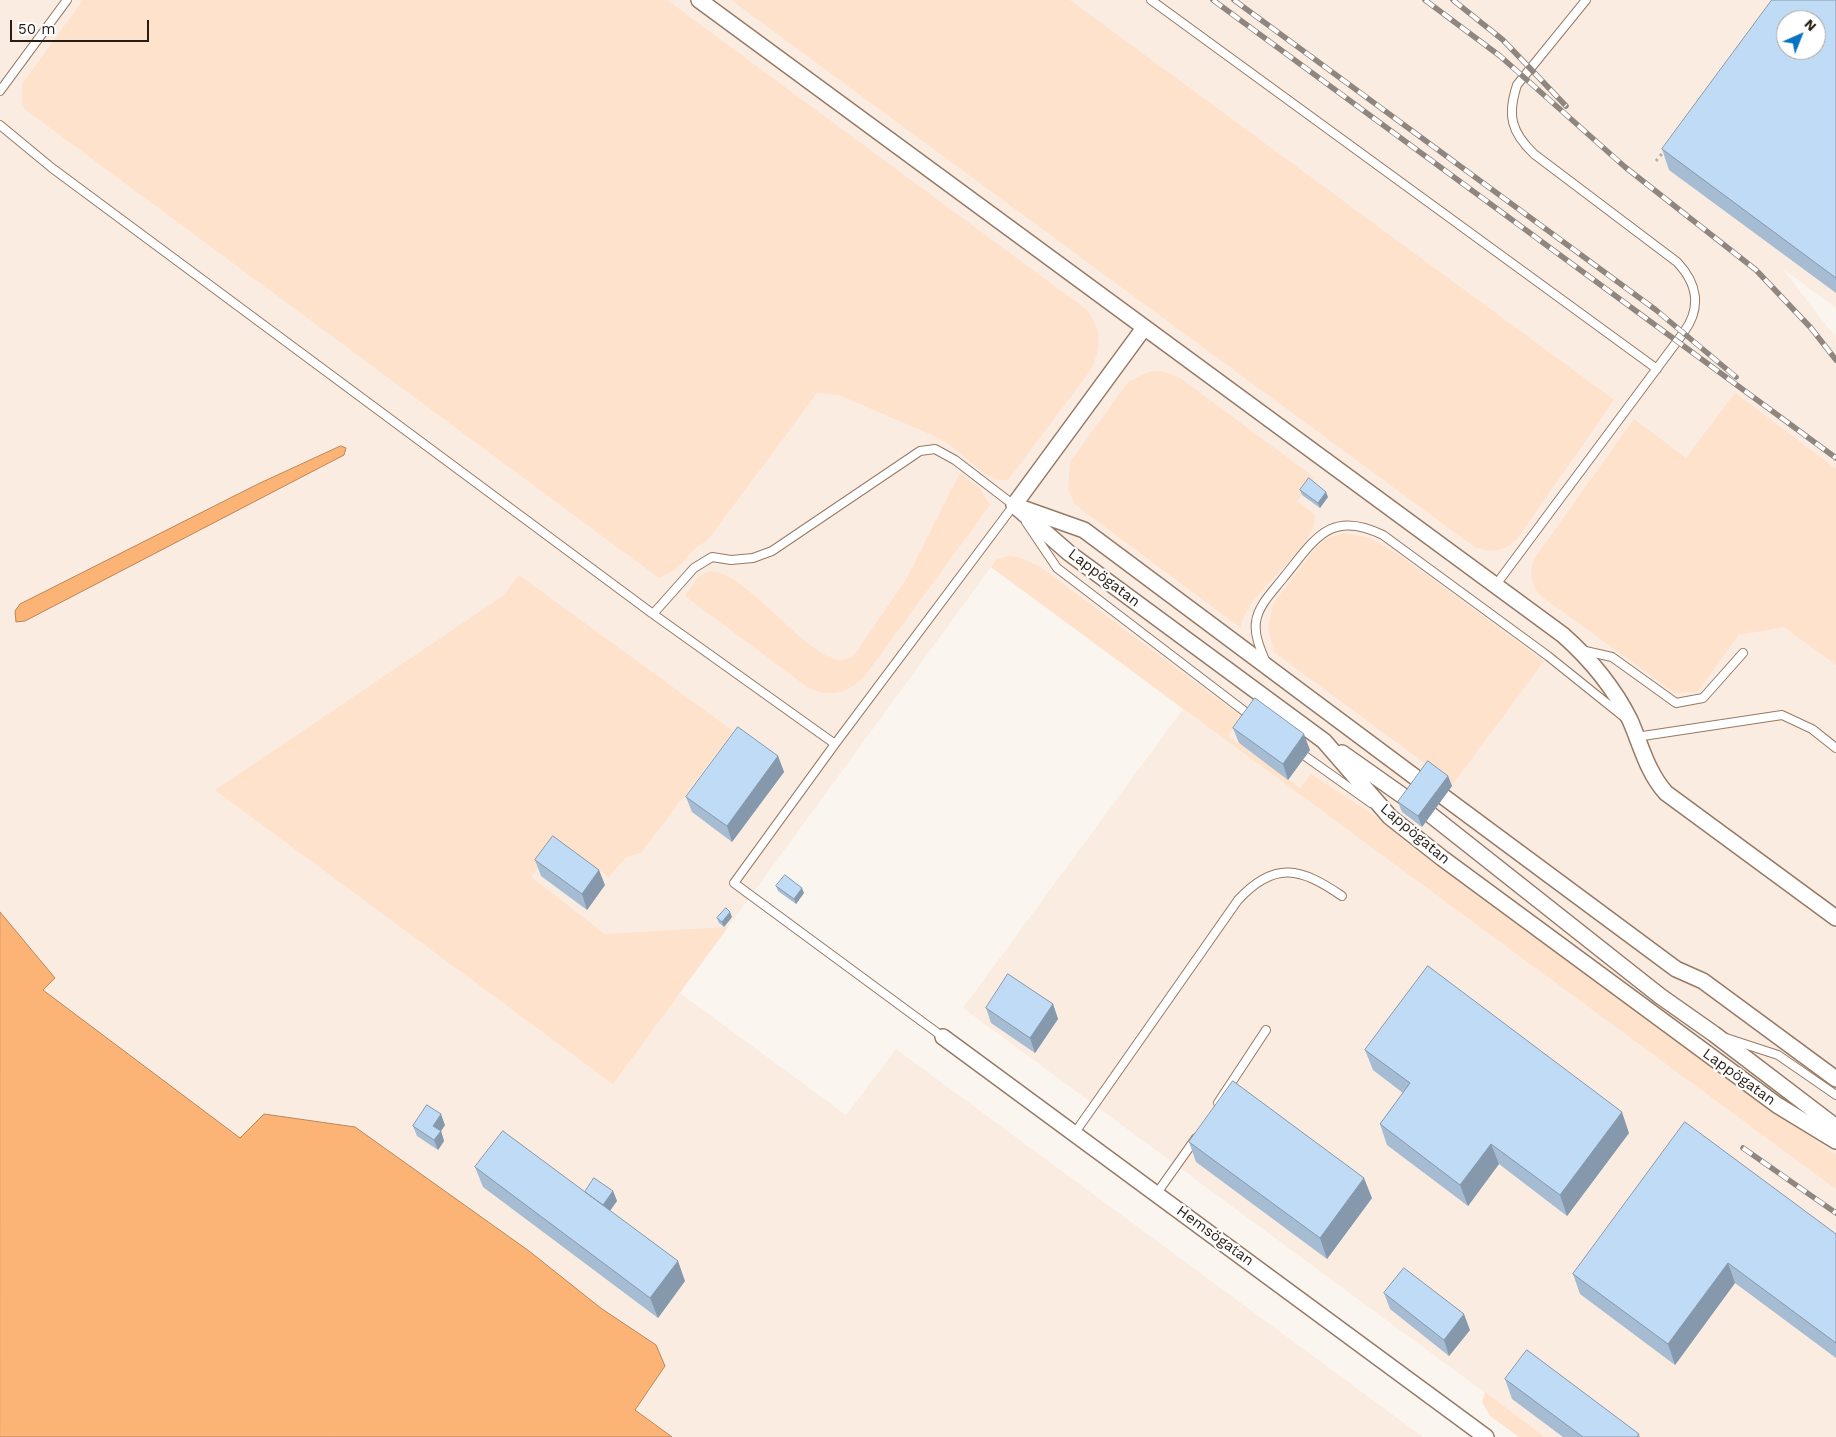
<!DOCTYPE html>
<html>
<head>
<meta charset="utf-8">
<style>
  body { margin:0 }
  #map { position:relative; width:1836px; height:1437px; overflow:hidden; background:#fbf5f0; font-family:"Work Sans",sans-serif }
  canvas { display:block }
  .north { position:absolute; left:1776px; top:10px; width:50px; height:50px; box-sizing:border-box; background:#fff; border:1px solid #a9a5a1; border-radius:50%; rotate:44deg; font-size:14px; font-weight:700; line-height:20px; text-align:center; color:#281d14 }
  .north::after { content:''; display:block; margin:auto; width:18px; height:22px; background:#0674bf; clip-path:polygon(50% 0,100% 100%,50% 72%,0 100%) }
  .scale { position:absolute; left:10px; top:20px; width:139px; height:22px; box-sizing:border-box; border:2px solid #281d14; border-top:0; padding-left:6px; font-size:15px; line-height:18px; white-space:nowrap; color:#281d14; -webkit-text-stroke:4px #fff; paint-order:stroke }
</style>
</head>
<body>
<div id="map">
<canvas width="1836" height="1437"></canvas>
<div class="north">N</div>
<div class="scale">50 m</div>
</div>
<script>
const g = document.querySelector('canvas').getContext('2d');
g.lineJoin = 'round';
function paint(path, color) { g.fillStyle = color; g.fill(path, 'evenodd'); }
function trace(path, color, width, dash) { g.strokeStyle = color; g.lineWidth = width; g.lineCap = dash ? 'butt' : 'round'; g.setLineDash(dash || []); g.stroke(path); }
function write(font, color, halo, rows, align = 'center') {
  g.font = font + ' "Work Sans",sans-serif'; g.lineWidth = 4.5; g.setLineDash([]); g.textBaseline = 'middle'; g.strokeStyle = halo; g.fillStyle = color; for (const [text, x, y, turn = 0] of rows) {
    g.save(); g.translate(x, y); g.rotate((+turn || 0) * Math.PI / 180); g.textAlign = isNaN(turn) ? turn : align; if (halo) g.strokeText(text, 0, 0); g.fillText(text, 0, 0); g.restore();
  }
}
paint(new Path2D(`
  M0,0H1836V308L1783,269L1836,338V1437H1545L963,1008L1183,709L991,567L680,993L846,1115L896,1049L1423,1437H672L635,1410L665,1366L602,1309L529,1251L355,1127L264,1114L240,1138L43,989L54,977L0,912ZM1786,20H1816V50H1786Z`), '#fbece1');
paint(new Path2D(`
  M83,0H667L1087,310C1103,331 1101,349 1090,371L1008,480H998L985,474L949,444L932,435L839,395L817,393L707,541L698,546L675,570L659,578L26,110L22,103V84Z
  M731,0H1070L1614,400L1517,539C1504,551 1493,553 1476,548Z
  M1151,371H1162L1179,377L1315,478L1297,501L1315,515C1316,551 1245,591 1241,628L1085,512L1075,504L1068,490L1070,462L1129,381Z
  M1735,393L1836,469V665L1784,627L1739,635L1697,692L1675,693L1541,596C1530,585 1529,573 1534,559L1634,419L1686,458Z
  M960,473L980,489L990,505L864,677C845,694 835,697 810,689L685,596C690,589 697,577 705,573C735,558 802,654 838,660C843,661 848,658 853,657L907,578Z
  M1344,533L1370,538L1398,554L1544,661L1453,784L1274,652L1268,628L1273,604L1316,547L1328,538Z
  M1009,556L1018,557L1039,566L1242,717L1228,736L1300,788L1311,774L1381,820L1836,1155V1189L991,567L997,559Z
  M519,575L733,731L641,853L626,857L609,877L559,840L531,877L605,934L728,927L613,1084L215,790L503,596Z
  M1485,1392L1545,1437H1519L1490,1416L1482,1402Z`), '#fee2cb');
const water = new Path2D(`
  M341,446L346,448L344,455L25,621L16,622L15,611L20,604L258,484Z
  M0,912L55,978L43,990L240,1138L264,1114L355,1127L529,1251L602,1309L656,1345L665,1366L635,1410L672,1437H0Z`);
paint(water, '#fcb376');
trace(water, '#bc8659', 1);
const lane = new Path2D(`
  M1151,0L1657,369
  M0,91L67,0
  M0,125L52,168L653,614L835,744
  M1026,522L1057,568L1252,717
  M1495,586L1684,332C1702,307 1697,283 1677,262L1534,154C1511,132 1507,115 1517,85L1586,0
  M653,614L694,568L712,557L731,560L753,558L772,551L920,451L935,449L955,460L1015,506
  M1581,650L1612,657L1676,703L1703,698L1743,653
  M1266,663C1261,650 1254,636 1256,622C1258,605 1274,590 1284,577C1315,539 1330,509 1383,535L1548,656L1624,717
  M1636,737L1782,715L1812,729L1836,748
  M1305,756L1371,803
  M943,1037L734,883L835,744L1014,505
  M1726,1038L1778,1055L1836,1095
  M1218,1103L1266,1030
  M1074,1134L1238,900C1275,860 1301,868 1342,896
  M1157,1193L1196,1138`);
const street = new Path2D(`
  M699,0L1563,635C1590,659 1614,688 1630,720C1641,745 1647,772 1666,793L1836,918
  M1014,505L1069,553L1324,741L1390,817L1442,858L1777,1105L1836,1141
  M1014,505L1144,328
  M1022,508L1084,530L1423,783
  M1342,753L1410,801
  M1444,797L1676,969L1703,981L1836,1079
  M1431,815L1660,996L1714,1034L1836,1127
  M943,1037L1486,1437`);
trace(lane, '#967a65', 10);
trace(street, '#967a65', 18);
trace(new Path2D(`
  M1656,161L1665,150`), '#b7afa9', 3, [2.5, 4]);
trace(lane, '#fff', 8);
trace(street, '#fff', 15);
const rail = new Path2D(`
  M1213,0L1836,458
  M1234,0L1656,310L1736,377
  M1425,0L1500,56L1625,167L1756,270L1811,328L1836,360
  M1453,0L1503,40L1566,106
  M1743,1148L1836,1213`);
trace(rail, '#8f867f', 5.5);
trace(rail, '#fff', 4, [11]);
paint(new Path2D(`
  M1836,0V293L1669,170L1662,149Z
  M1300,490L1328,497L1320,508L1302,495Z
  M1233,728L1310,750L1288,780L1239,743Z
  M778,756L784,772L732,842L692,812L686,797Z
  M1448,776L1452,786L1422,827L1402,812L1398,802Z
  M535,860L605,885L587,910L541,876Z
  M776,886L804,893L796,904L778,891Z
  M732,917L724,927L719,923L717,918Z
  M1053,1004L1058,1019L1035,1053L991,1023L986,1008Z
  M1365,1050L1629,1133L1567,1216L1499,1164L1468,1206L1387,1145L1380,1124L1403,1093L1373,1070Z
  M445,1125L441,1131L444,1141L438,1150L417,1136L413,1126Z
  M1189,1142L1372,1198L1327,1259L1196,1162Z
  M475,1167L585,1192L613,1191L617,1201L610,1211L685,1281L658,1318L483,1187Z
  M1836,1234V1358L1735,1283L1675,1365L1580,1294L1573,1274Z
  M1384,1293L1470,1330L1449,1356L1390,1309Z
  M1505,1379L1639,1434L1640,1437H1563L1512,1399Z`), '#a5bcd3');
paint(new Path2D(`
  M1326,492L1328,497L1320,508L1318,503Z
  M1304,734L1310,750L1288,780L1283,764Z
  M778,756L784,772L732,842L727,826Z
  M1448,776L1452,786L1422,827L1418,816Z
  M599,870L605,885L587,910L582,894Z
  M802,888L804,893L796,904L794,899Z
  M730,912L732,917L724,927L722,922Z
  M1053,1004L1058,1019L1035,1053L1030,1038Z
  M1622,1112L1629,1133L1567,1216L1560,1195Z
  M441,1114L445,1125L441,1131L444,1141L438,1150L434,1140L433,1126Z
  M1491,1144L1499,1164L1468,1206L1460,1185Z
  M1364,1178L1372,1198L1327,1259L1320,1238Z
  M613,1191L617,1201L606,1216L603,1205Z
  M678,1261L685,1281L658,1318L650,1298Z
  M1728,1263L1735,1283L1675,1365L1668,1344Z
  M1464,1314L1470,1330L1449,1356L1444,1340Z`), '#8699ac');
const building = new Path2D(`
  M1772,0H1836V278L1662,149ZM1786,20H1816V50H1786Z
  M1309,478L1326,492L1318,503L1300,490Z
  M1255,698L1304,734L1283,764L1233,728Z
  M738,727L778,756L727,826L686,797Z
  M1428,761L1448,776L1418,816L1398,802Z
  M553,836L599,870L582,894L535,860Z
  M785,875L802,888L794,899L776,886Z
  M726,908L730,912L722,922L717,918Z
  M1428,966L1622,1112L1560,1195L1491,1144L1460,1185L1380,1124L1410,1083L1365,1050Z
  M1008,974L1053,1004L1030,1038L986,1008Z
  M1233,1081L1364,1178L1320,1238L1189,1142Z
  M427,1105L441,1114L433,1126L441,1131L434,1140L413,1126Z
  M1685,1122L1836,1234V1343L1728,1263L1668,1344L1573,1274Z
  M503,1131L678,1261L650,1298L475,1167Z
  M594,1178L613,1191L603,1205L585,1192Z
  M1404,1268L1464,1314L1444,1340L1384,1293Z
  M1527,1350L1639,1434L1637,1437H1583L1505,1379Z`);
paint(building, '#c0dbf5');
trace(building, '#8699ac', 1);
write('15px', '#281d14', '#fff', [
  ["Lappögatan",1104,578,37],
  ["Lappögatan",1415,834,40],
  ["Lappögatan",1739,1077,36],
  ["Hemsögatan",1215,1236,36]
]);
</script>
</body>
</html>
